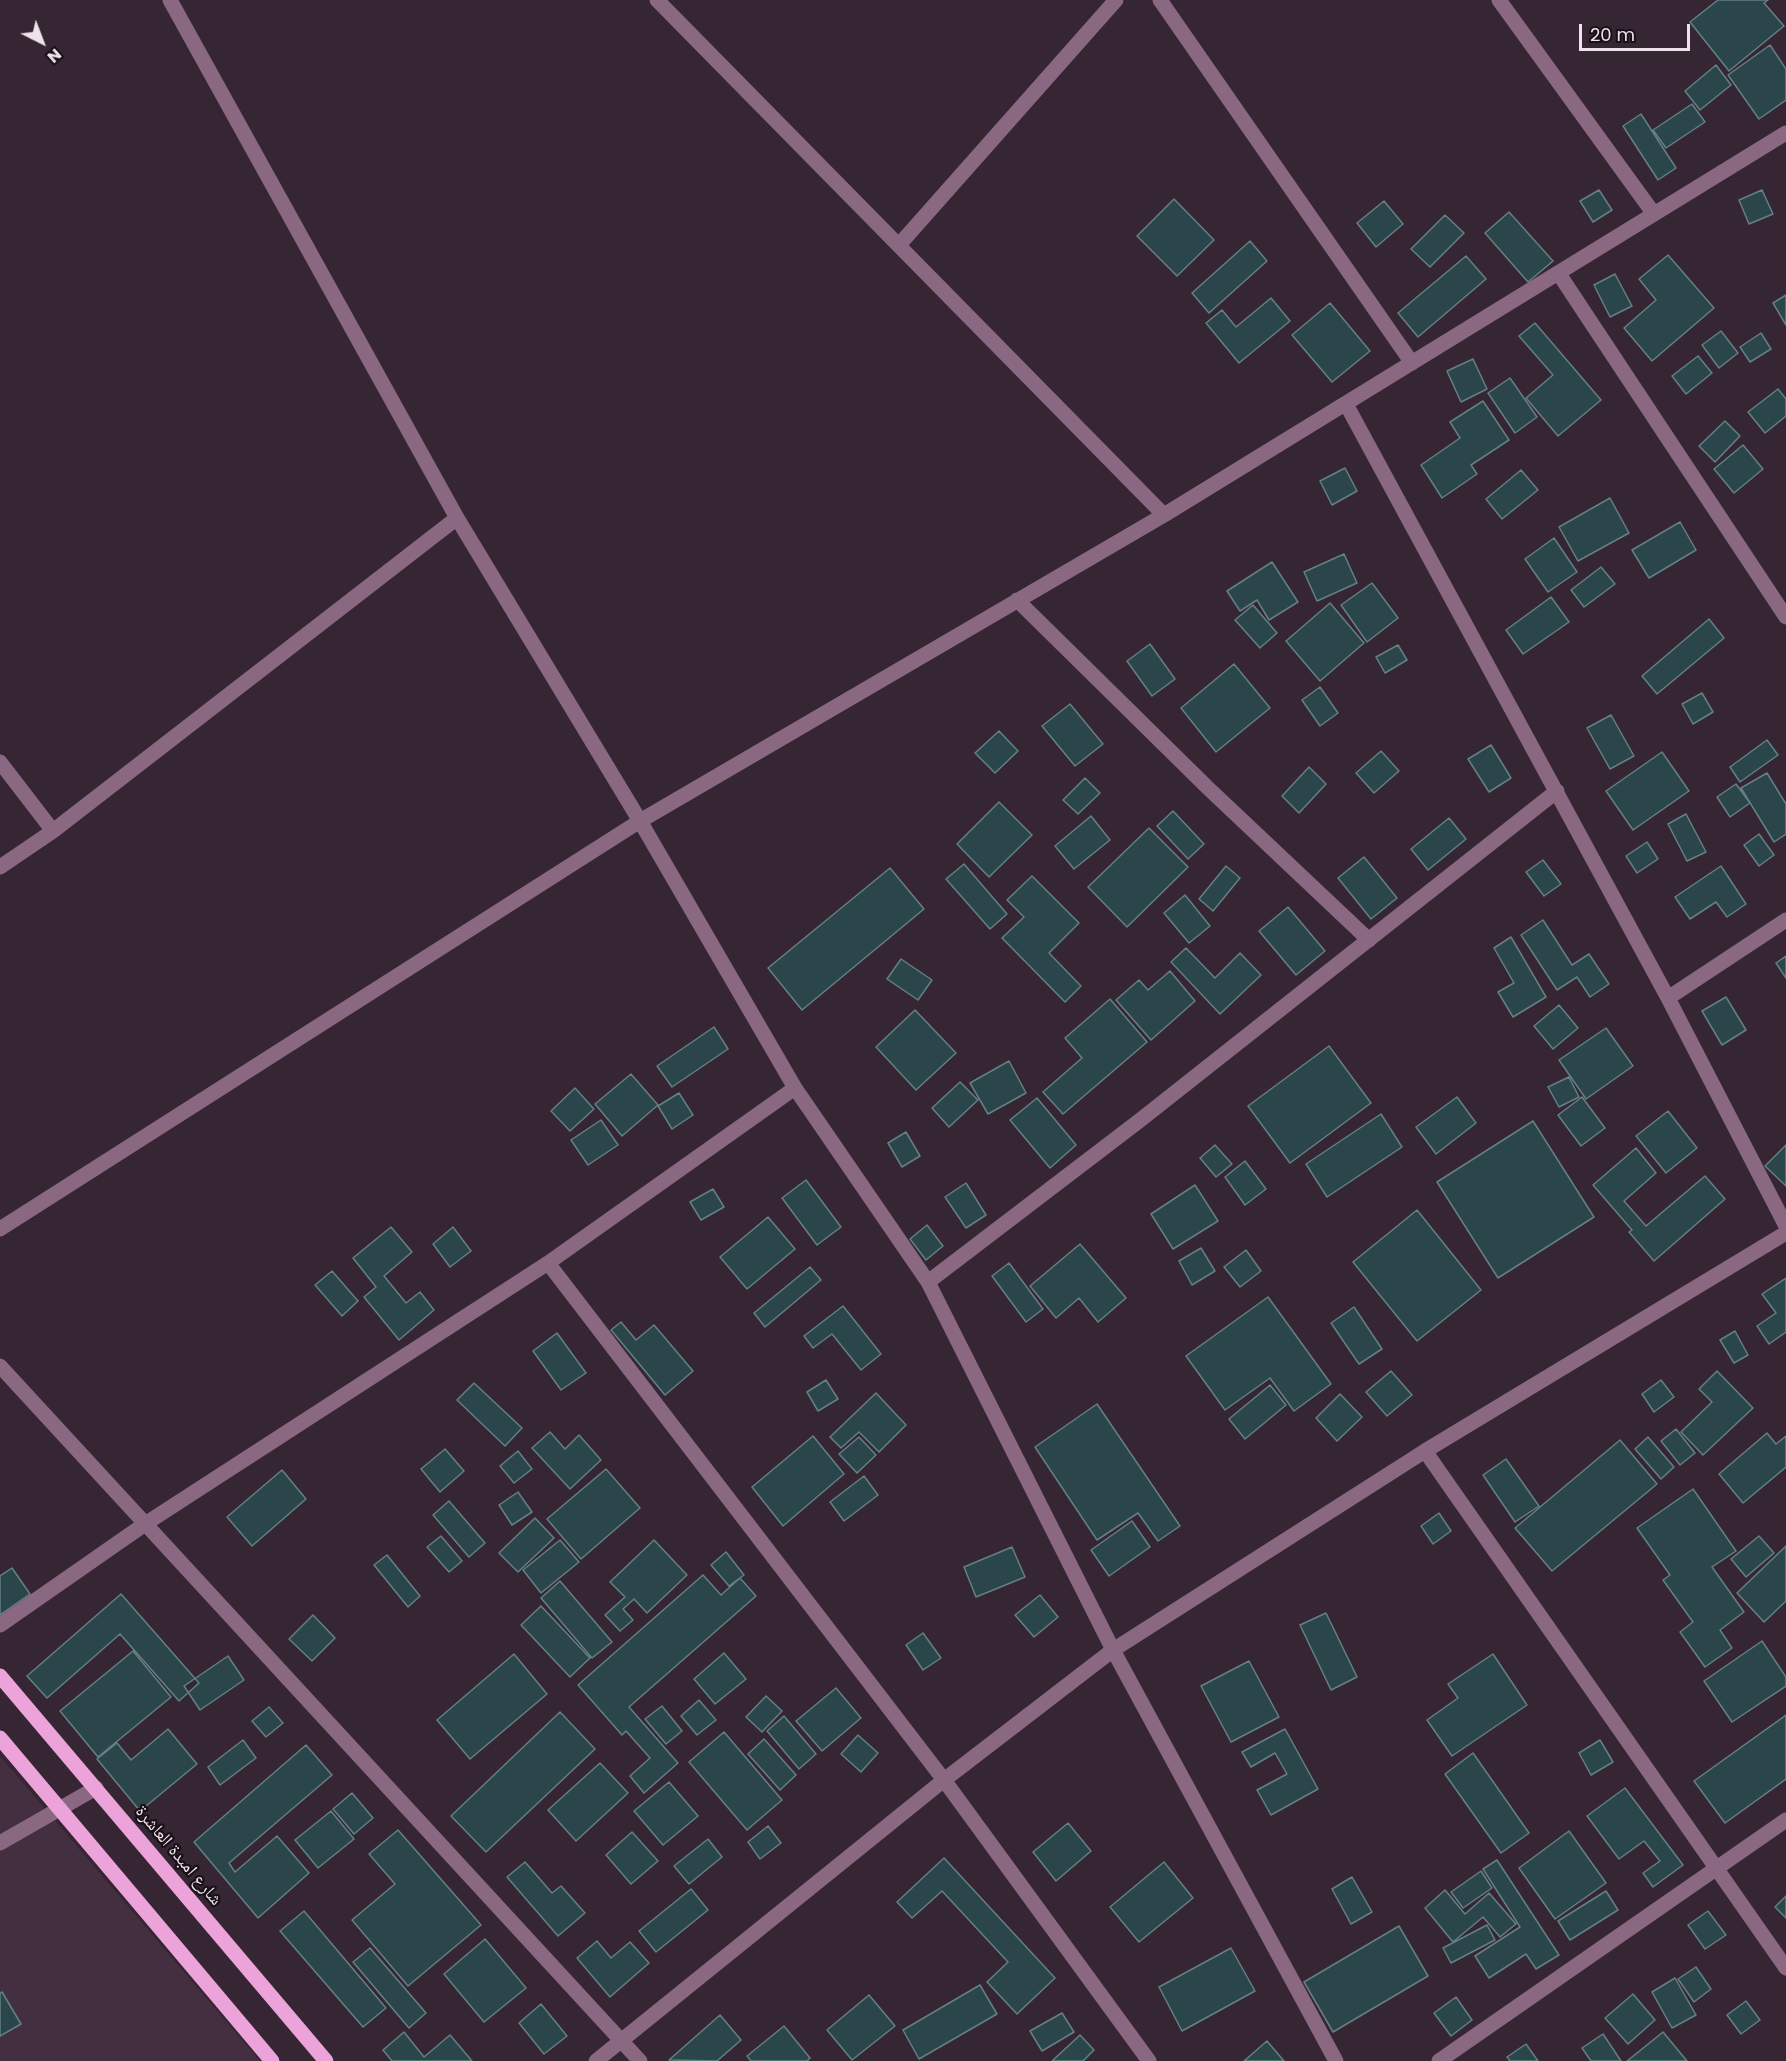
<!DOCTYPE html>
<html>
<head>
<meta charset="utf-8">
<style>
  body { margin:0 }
  #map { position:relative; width:1786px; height:2061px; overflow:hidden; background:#362532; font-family:Poppins,sans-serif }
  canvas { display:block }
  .north { position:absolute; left:12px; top:12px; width:60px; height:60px; -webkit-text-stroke:4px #191117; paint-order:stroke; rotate:138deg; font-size:16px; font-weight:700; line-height:24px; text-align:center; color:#eee3eb }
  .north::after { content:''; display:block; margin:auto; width:21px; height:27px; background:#eee3eb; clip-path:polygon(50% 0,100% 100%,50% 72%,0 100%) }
  .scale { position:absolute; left:1579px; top:24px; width:111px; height:27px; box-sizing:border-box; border:3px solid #eee3eb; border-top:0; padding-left:8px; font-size:18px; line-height:21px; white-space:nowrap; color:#eee3eb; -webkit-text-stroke:4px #191117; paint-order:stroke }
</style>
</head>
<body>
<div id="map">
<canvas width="1786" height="2061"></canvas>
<div class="north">N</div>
<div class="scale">20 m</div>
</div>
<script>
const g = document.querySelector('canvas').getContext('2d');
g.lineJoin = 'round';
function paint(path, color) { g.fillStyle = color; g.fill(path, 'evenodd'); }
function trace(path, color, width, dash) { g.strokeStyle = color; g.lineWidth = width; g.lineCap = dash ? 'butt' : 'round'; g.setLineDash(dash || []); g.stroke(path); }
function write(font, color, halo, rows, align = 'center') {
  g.font = font + ' Poppins,"Noto Naskh Arabic",sans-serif'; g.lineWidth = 4.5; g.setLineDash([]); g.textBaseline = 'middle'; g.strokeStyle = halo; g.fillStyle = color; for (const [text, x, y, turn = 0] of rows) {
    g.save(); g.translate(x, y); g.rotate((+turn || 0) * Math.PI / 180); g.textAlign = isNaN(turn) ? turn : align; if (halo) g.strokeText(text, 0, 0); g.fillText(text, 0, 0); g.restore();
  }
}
paint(new Path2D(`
  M0,1756L260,2061H0Z`), '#442f40');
const building = new Path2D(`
  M1718,0H1768L1764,3L1784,26L1729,71L1690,22Z
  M1770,45L1786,69V100L1759,119L1728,75Z
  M1716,65L1731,85L1700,110L1685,91Z
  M1692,104L1705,122L1666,148L1653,130Z
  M1641,114L1676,168L1658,180L1623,126Z
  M1599,190L1612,210L1593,222L1580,201Z
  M1762,190L1773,214L1749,224L1739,200Z
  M1174,199L1214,240L1177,276L1137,236Z
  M1384,201L1403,224L1376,247L1357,223Z
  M1509,212L1553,261L1528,282L1485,233Z
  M1445,215L1464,233L1430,267L1411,249Z
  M1250,241L1267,261L1209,313L1192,293Z
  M1668,255L1714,308L1652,361L1624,328L1656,300L1639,279Z
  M1466,256L1486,279L1418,337L1398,313Z
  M1615,274L1632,306L1610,317L1594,285Z
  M1786,295V325L1773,303Z
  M1271,298L1290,321L1239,363L1206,323L1222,310L1236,327Z
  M1330,303L1370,351L1332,382L1292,335Z
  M1535,323L1601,400L1558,436L1526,398L1553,375L1519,336Z
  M1721,331L1738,353L1719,368L1702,345Z
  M1761,333L1771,349L1750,362L1740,347Z
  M1698,356L1712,373L1686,394L1672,376Z
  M1473,359L1487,389L1461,402L1447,371Z
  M1510,378L1537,417L1515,433L1488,393Z
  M1778,389L1786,399V416L1765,433L1748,412Z
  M1483,401L1509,440L1471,465L1477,474L1442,498L1421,465L1460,438L1450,422Z
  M1725,421L1740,436L1715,462L1699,446Z
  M1743,445L1763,469L1734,493L1714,469Z
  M1345,468L1357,491L1332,505L1320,481Z
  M1521,470L1538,490L1502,519L1486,499Z
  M1610,498L1629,533L1578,561L1559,527Z
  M1680,522L1696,550L1649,578L1632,550Z
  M1554,538L1577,572L1548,592L1525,559Z
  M1344,554L1357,583L1317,601L1304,572Z
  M1272,562L1298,602L1269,620L1257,600L1240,611L1227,591Z
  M1601,567L1615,584L1584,607L1571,590Z
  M1372,583L1398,618L1367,642L1341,605Z
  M1551,597L1569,622L1523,654L1506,630Z
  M1330,603L1364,643L1320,681L1286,641Z
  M1253,605L1277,633L1260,648L1235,620Z
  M1709,619L1724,638L1657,694L1642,676Z
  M1150,644L1175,679L1152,696L1127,661Z
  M1398,645L1407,660L1385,673L1376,657Z
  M1234,664L1270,708L1216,752L1181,708Z
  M1320,687L1338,713L1320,726L1302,700Z
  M1702,693L1713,712L1693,724L1682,704Z
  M1070,704L1103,744L1075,766L1042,726Z
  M1611,715L1634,756L1610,769L1587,728Z
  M999,731L1018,751L995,773L975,753Z
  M1767,740L1778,755L1740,782L1730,767Z
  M1491,745L1511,778L1489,792L1468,759Z
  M1381,751L1399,771L1374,793L1356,773Z
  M1662,752L1689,791L1633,830L1606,791Z
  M1309,767L1326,784L1299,813L1282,796Z
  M1767,773L1786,804V834L1774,842L1741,788Z
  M1085,778L1100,793L1078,814L1063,800Z
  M1736,784L1750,803L1730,817L1717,797Z
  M999,802L1032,835L989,877L957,844Z
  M1173,811L1204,844L1188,859L1157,826Z
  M1686,814L1706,852L1687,861L1668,824Z
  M1091,816L1110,840L1074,869L1055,846Z
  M1449,818L1466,839L1428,870L1411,849Z
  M1149,828L1188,867L1127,927L1088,887Z
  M1759,834L1774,855L1759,866L1744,845Z
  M1647,842L1658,859L1637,873L1626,856Z
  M1364,857L1397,898L1371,919L1338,878Z
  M1543,860L1561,884L1544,896L1526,872Z
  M964,864L1007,914L990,929L946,879Z
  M1226,866L1240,878L1213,911L1199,899Z
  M1721,866L1746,904L1727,917L1716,902L1690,919L1675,897Z
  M890,868L924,909L802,1010L768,968Z
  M1032,876L1079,923L1049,953L1081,986L1065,1002L1002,938L1024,917L1007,900Z
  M1185,895L1210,926L1189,943L1164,913Z
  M1288,907L1325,951L1296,975L1259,931Z
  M1543,920L1572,965L1589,954L1609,984L1590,997L1577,977L1557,990L1521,935Z
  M1511,937L1546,997L1513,1017L1498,992L1514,983L1494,948Z
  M1186,948L1215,978L1240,953L1261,975L1220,1014L1171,962Z
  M1786,956V978L1776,963Z
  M901,959L932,980L918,1000L887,979Z
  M1170,971L1195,1001L1151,1040L1116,1000L1139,980L1148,990Z
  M1726,997L1746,1030L1722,1045L1702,1011Z
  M1110,999L1147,1042L1063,1114L1043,1092L1082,1058L1065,1038Z
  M1559,1005L1578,1028L1553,1049L1534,1026Z
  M915,1010L956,1053L916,1090L876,1047Z
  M714,1027L728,1049L672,1087L657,1066Z
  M1606,1028L1633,1066L1586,1099L1559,1060Z
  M1329,1046L1371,1103L1290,1163L1248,1106Z
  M1009,1061L1026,1093L988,1114L970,1083Z
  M631,1074L658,1105L622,1136L595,1104Z
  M1569,1077L1579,1097L1559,1107L1548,1087Z
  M960,1082L978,1100L949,1127L932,1108Z
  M575,1088L594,1109L570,1131L551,1111Z
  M679,1093L693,1115L672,1129L658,1106Z
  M1457,1097L1476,1123L1436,1154L1416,1127Z
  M1582,1097L1605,1128L1581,1146L1558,1115Z
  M1037,1098L1076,1145L1050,1168L1010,1120Z
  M1668,1111L1697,1148L1666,1173L1636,1136Z
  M1381,1114L1402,1147L1327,1197L1306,1164Z
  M601,1120L618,1145L588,1165L571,1140Z
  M1533,1121L1594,1217L1498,1278L1437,1182Z
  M906,1132L920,1156L902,1167L888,1143Z
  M1215,1145L1232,1164L1216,1177L1200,1158Z
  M1786,1145V1186L1765,1166Z
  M1636,1148L1656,1173L1624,1201L1646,1226L1705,1176L1725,1199L1654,1261L1629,1232L1632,1230L1593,1185Z
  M1245,1161L1266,1189L1245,1205L1225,1177Z
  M806,1180L841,1227L817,1245L782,1198Z
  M966,1183L986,1215L966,1228L945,1197Z
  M1195,1185L1218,1221L1173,1249L1151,1214Z
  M713,1189L724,1207L701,1220L690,1202Z
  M1417,1210L1481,1290L1417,1341L1353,1262Z
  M768,1217L795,1249L747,1289L720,1257Z
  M927,1225L943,1246L926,1260L910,1239Z
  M391,1227L412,1252L384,1276L406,1303L420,1292L434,1310L399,1340L364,1297L376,1287L353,1258Z
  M453,1227L471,1251L450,1267L433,1244Z
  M1080,1244L1126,1298L1098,1322L1079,1298L1056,1318L1030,1286Z
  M1201,1248L1215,1271L1192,1285L1179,1261Z
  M1246,1250L1261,1271L1240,1287L1224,1267Z
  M1009,1263L1043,1309L1026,1322L992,1276Z
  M810,1267L821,1280L765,1327L754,1313Z
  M332,1271L358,1301L342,1316L315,1285Z
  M1786,1278V1332L1769,1344L1757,1326L1776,1313L1762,1294Z
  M1268,1297L1331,1384L1294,1411L1270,1378L1225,1410L1186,1356Z
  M843,1306L881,1354L861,1370L832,1334L813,1348L804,1336Z
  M1354,1307L1382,1349L1359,1364L1331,1323Z
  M621,1322L636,1340L654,1325L693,1371L665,1395L611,1330Z
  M1735,1331L1748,1355L1734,1363L1720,1340Z
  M557,1333L586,1373L561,1390L533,1351Z
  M1391,1371L1412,1395L1387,1416L1366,1392Z
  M1717,1371L1753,1408L1703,1455L1681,1432L1712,1402L1699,1389Z
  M826,1380L838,1399L818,1411L807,1392Z
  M1661,1380L1674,1397L1654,1412L1642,1394Z
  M474,1383L522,1428L505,1446L457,1400Z
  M1270,1385L1286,1405L1245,1439L1229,1419Z
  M876,1393L906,1425L879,1452L859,1432L841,1448L830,1437Z
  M1340,1394L1362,1417L1337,1441L1316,1418Z
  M1097,1404L1180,1526L1158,1541L1138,1513L1097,1540L1035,1447Z
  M1676,1429L1695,1453L1680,1465L1661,1441Z
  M550,1432L565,1449L579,1435L601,1460L570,1489L532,1448Z
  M1767,1433L1776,1444L1786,1436V1467L1743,1503L1719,1474Z
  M813,1436L844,1474L783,1526L752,1487Z
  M859,1437L876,1455L857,1473L839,1454Z
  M1648,1437L1674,1467L1661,1479L1635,1449Z
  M1620,1440L1657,1484L1552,1571L1515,1528Z
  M445,1449L464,1471L440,1492L421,1469Z
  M518,1451L532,1469L514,1483L500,1466Z
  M1506,1459L1539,1506L1515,1522L1483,1475Z
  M606,1469L640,1508L581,1559L547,1519Z
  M282,1470L306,1499L252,1546L227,1517Z
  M864,1476L878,1495L844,1521L830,1502Z
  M1693,1489L1736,1551L1712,1567L1744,1612L1720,1630L1732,1648L1705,1667L1680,1632L1693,1622L1663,1580L1670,1575L1637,1528Z
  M518,1492L532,1512L512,1525L499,1505Z
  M449,1501L485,1543L469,1557L433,1515Z
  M1439,1513L1451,1531L1433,1544L1421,1526Z
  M535,1518L554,1538L518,1572L499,1553Z
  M1132,1521L1150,1547L1109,1576L1091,1550Z
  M441,1536L462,1561L449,1572L427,1547Z
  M1759,1536L1774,1553L1746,1577L1731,1559Z
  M560,1540L579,1562L541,1593L523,1570Z
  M654,1540L687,1575L647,1613L634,1599L623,1609L633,1620L620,1631L605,1615L625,1597L610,1582Z
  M1786,1546V1601L1764,1622L1737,1593Z
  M1012,1547L1025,1577L976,1597L964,1567Z
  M726,1552L744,1575L729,1586L711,1565Z
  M387,1555L420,1596L408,1607L374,1565Z
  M12,1568L30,1594L0,1615V1576Z
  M703,1575L721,1595L740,1578L756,1596L629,1707L678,1763L644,1793L630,1776L650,1758L626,1731L622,1735L578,1685Z
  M560,1581L612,1642L592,1658L541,1598Z
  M121,1594L199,1683L179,1701L120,1634L47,1698L27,1676Z
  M1040,1595L1058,1617L1034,1637L1015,1615Z
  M541,1606L590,1658L570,1677L521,1625Z
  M1326,1613L1357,1677L1331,1690L1300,1625Z
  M313,1615L335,1638L312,1661L289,1639Z
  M923,1633L941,1658L923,1670L906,1645Z
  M1762,1641L1786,1677V1686L1732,1722L1704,1681Z
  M133,1651L171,1697L98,1757L60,1711Z
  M724,1653L746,1679L715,1704L694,1679Z
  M514,1654L547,1694L470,1759L437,1720Z
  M1493,1654L1527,1705L1452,1756L1427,1720L1458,1698L1448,1684Z
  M228,1656L244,1680L200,1710L184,1686Z
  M1249,1661L1279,1717L1231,1742L1201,1686Z
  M836,1688L861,1718L822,1751L796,1721Z
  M766,1696L782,1711L762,1732L746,1717Z
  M699,1700L716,1720L697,1735L681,1716Z
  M662,1706L682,1731L666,1744L645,1719Z
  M269,1707L283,1723L266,1737L252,1721Z
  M560,1712L595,1749L486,1852L451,1816Z
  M1786,1715V1779L1725,1823L1694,1781Z
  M784,1716L816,1754L799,1769L767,1731Z
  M168,1729L197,1764L140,1811L97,1759L117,1743L131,1760Z
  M1285,1729L1318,1789L1271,1815L1257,1790L1287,1774L1275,1753L1251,1767L1242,1752Z
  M724,1732L782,1800L747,1830L689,1762Z
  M858,1735L878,1753L861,1772L841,1754Z
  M764,1739L796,1775L780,1790L748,1754Z
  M243,1740L256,1758L220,1785L208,1767Z
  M1600,1740L1613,1762L1591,1775L1579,1753Z
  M306,1745L332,1775L229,1863L235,1872L277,1836L309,1873L258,1918L194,1842Z
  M1473,1753L1529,1833L1501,1853L1445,1774Z
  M600,1763L628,1793L576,1841L548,1810Z
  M669,1782L698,1816L663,1845L634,1811Z
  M1625,1788L1683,1865L1653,1887L1643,1873L1660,1861L1644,1841L1619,1859L1587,1816Z
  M352,1793L373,1818L354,1834L333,1809Z
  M331,1811L354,1839L318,1868L295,1840Z
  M1068,1823L1091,1851L1056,1881L1033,1852Z
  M768,1826L781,1843L760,1859L748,1842Z
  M398,1830L481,1925L408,1986L352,1920L395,1884L369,1854Z
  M1569,1831L1606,1883L1555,1919L1519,1868Z
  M632,1832L658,1861L631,1884L606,1855Z
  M708,1839L722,1857L689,1884L674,1866Z
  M944,1858L1055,1978L1017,2014L987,1982L1008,1962L942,1891L912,1918L897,1902Z
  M1497,1860L1559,1955L1536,1969L1526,1954L1489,1978L1475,1956L1520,1927L1483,1869Z
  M525,1862L552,1893L561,1886L585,1913L558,1936L507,1877Z
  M1164,1862L1193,1898L1139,1942L1110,1907Z
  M1481,1871L1492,1888L1463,1908L1451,1892Z
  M1352,1877L1372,1912L1351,1924L1332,1889Z
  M691,1889L708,1910L656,1952L639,1931Z
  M1445,1890L1465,1914L1489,1893L1516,1924L1500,1937L1483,1917L1453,1942L1425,1908Z
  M1606,1891L1618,1910L1570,1940L1558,1921Z
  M1786,1896V1918L1775,1907Z
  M304,1911L386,2008L363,2027L280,1931Z
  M1708,1911L1726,1935L1705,1949L1688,1925Z
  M1487,1925L1495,1940L1451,1963L1443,1948Z
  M1399,1926L1428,1976L1333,2032L1304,1982Z
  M485,1939L526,1988L484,2022L444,1974Z
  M597,1941L611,1958L630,1942L649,1963L610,1997L577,1958Z
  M370,1948L426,2013L409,2028L353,1962Z
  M1231,1948L1255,1991L1182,2031L1159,1987Z
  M1696,1967L1711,1989L1694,2002L1678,1979Z
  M1675,1978L1696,2015L1672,2028L1652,1992Z
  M980,1985L997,2014L919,2059L903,2030Z
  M2,1992L21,2024L0,2036V1993Z
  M1633,1994L1655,2020L1628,2044L1605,2018Z
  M869,1995L895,2026L852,2060L827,2030Z
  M1456,1997L1472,2020L1451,2036L1434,2013Z
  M1746,2001L1760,2020L1741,2034L1727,2015Z
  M541,2004L567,2036L544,2054L519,2023Z
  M1062,2013L1074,2032L1042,2051L1030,2031Z
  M720,2015L741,2040L717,2061L669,2060Z
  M784,2026L810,2058L807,2061H751L747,2056Z
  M404,2032L424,2057L450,2035L472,2061H392L383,2050Z
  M1663,2032L1687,2061H1627Z
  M1603,2034L1621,2061H1591L1582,2048Z
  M1080,2035L1094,2050L1083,2061H1052Z
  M1267,2041L1284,2061H1244Z
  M1526,2044L1538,2061H1510L1507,2057Z`);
paint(building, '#2b464b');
trace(building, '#648085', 1.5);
trace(new Path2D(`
  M170,0L457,518L640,821L795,1088L928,1282L1113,1650L1336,2061
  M657,0L1164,515
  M1160,0L1412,363
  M1499,0L1654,214
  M899,245L1116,0
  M1559,274L1786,617
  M1346,404L1668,998L1786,1226
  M1017,600L1208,788L1369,940
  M0,762L53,831
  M0,867L53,831L457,518
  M1668,998L1786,920
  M0,1229L640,821L1164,515L1786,133
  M548,1263L944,1780L1149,2061
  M928,1282L1139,1121L1557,791
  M0,1366L640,2061
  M1425,1451L1786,1968
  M0,1625L145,1524L548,1263L795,1088
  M0,1843L96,1788
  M596,2061L944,1780L1113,1650L1425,1451L1786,1233
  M1439,2061L1786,1820`), '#8b6882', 15);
trace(new Path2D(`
  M0,1676L326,2061
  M0,1738L272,2061`), '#eba3da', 15);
write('18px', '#eee3eb', '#191117', [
  ["شارع امبدة العاشرة",178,1856,50]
]);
</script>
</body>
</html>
